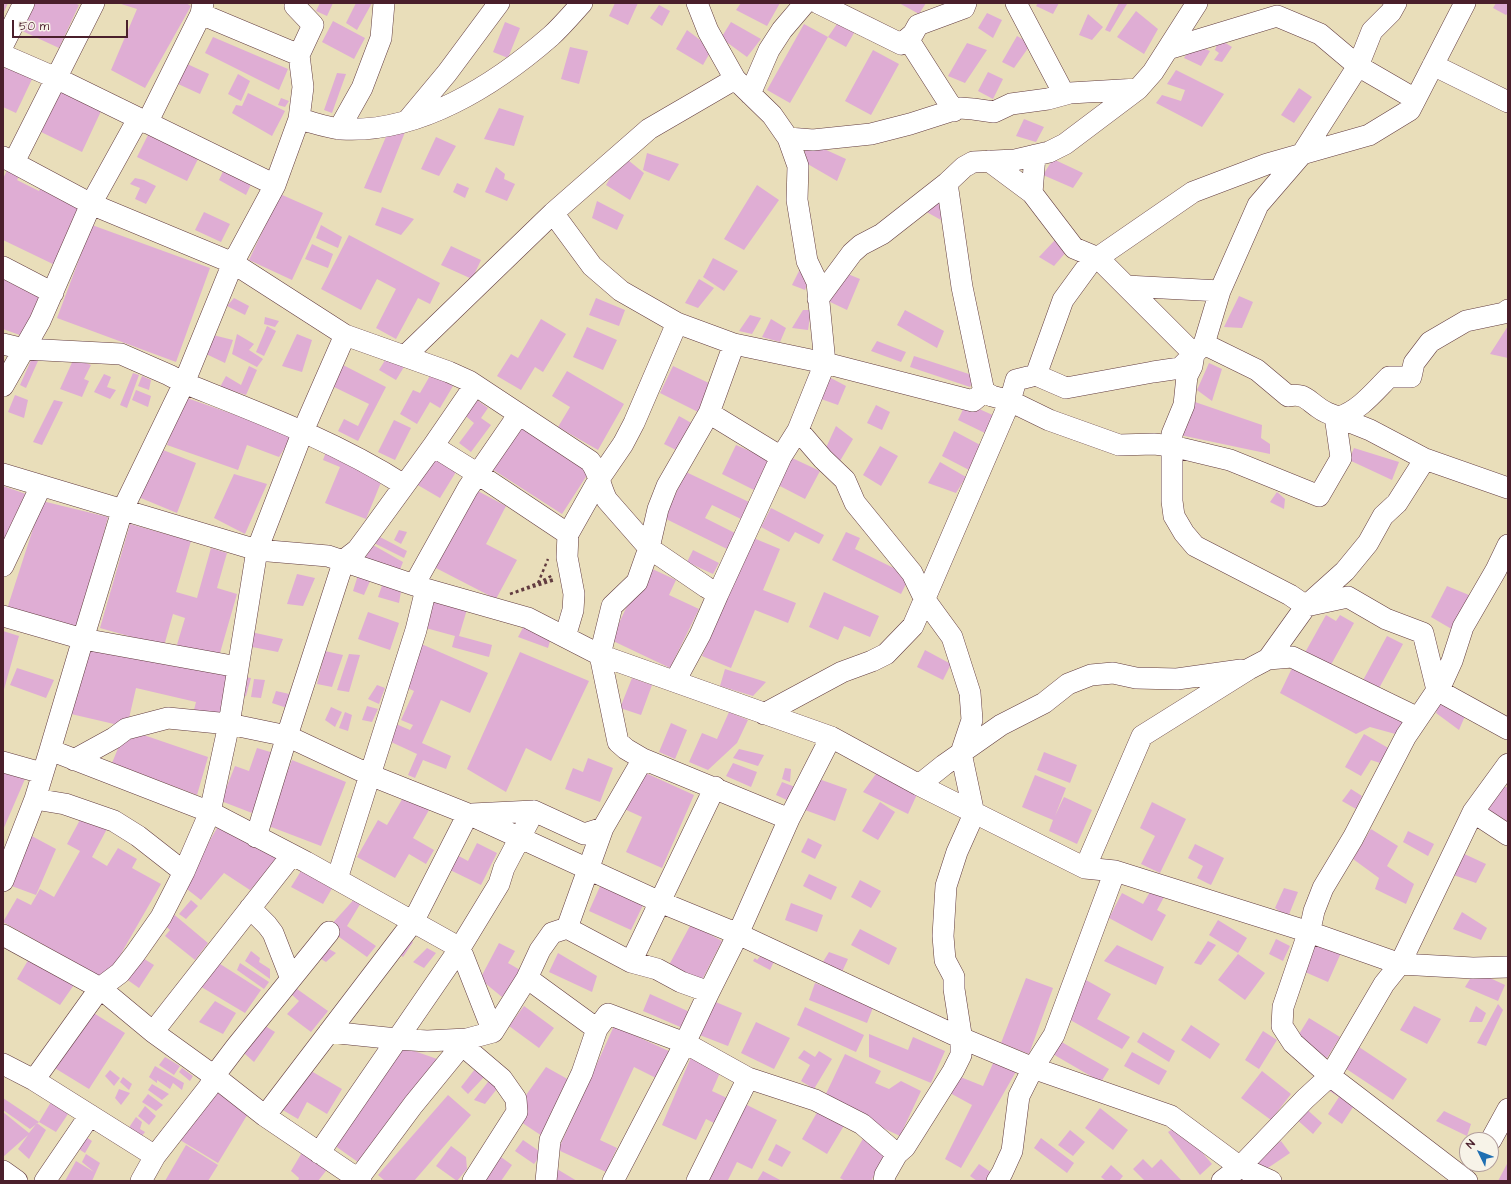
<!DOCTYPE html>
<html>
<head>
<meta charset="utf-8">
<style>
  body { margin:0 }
  #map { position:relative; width:1511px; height:1184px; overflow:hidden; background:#e9deba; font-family:"Architects Daughter",sans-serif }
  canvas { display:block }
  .frame { position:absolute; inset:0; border:4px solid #4a1f2b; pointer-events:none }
  .north { position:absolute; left:1459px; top:1132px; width:40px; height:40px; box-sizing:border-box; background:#f7f3e8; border:1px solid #b29e9c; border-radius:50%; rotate:313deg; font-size:11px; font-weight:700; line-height:16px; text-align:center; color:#4a1f2b }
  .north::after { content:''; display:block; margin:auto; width:14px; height:18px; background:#1f6fb2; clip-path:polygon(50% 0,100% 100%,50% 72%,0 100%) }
  .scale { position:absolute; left:12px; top:20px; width:116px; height:18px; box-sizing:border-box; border:2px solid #4a1f2b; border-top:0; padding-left:5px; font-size:12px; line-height:14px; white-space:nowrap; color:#4a1f2b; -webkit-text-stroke:3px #f7f3e8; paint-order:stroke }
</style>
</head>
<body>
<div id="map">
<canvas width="1511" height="1184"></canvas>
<div class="frame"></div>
<div class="north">N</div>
<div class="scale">50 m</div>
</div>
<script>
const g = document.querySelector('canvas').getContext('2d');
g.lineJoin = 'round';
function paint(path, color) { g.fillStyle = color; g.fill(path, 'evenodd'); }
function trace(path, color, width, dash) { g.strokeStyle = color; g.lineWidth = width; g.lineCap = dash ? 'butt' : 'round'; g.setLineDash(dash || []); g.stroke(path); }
paint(new Path2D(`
  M3,3H8L3,14Z
  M31,3H74L79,5L59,48L18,29Z
  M118,3H186L191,6L145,88L111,70L137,9Z
  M320,3H333L327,16L316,11Z
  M356,3H372L357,30L346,23Z
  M615,3H638L628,25L609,16Z
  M741,3H780L767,26L736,10Z
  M899,3H926L919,14Z
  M1038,3H1059L1053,14L1036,6Z
  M1119,3L1127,4L1110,32L1105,30Z
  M1496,3H1508V13L1506,15L1493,8Z
  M659,5L670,11L662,26L650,18Z
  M1136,11L1158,29L1144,54L1117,37Z
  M987,13L1002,20L993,38L978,28Z
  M1088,14L1103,27L1092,40L1079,35Z
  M333,21L365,38L354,59L322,42Z
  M839,21L854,33L846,47L828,37L790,103L767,90L804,24L828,37Z
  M505,22L520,28L508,58L493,52Z
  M731,22L761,39L747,57L721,38Z
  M687,30L712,49L703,65L676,49Z
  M1017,36L1031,44L1014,68L1002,62Z
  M213,37L288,69L279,90L205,53Z
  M1219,39L1232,47L1222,62L1214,60L1219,53L1215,50Z
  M967,43L987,50L965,83L948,76Z
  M1193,44L1210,51L1201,66L1184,58Z
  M570,47L588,51L579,84L561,79Z
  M873,50L899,64L871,115L845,101Z
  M185,63L209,74L200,94L176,83Z
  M6,65L33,77L16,113L3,107V72Z
  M1176,70L1224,94L1202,127L1156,103L1162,95L1181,101L1185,90L1167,84Z
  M988,72L1003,79L993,99L978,91Z
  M337,73L346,74L332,113L324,110Z
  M238,74L250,81L241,101L228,94Z
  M58,88L102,109L82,152L37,130Z
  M1299,88L1312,97L1294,123L1281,115Z
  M248,93L285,111L272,136L232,113L236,105L242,106Z
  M281,98L289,101L285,107L278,105Z
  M499,108L524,116L514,146L484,139Z
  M1024,119L1044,127L1036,142L1016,136Z
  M391,125L407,127L381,193L364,188Z
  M151,129L201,153L187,181L137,157Z
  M436,137L456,146L439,176L421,169Z
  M811,143L846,159L837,181L799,159Z
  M647,153L679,164L669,181L643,170Z
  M623,156L644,173L630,200L606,185Z
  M1053,159L1083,173L1073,188L1043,175Z
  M226,165L254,178L246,195L219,180Z
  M496,167L505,174L504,179L515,184L507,201L485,192Z
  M8,168L20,174L17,180L39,191L43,181L88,203L57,266L3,240V179Z
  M135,178L144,180L156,186L146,204L135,199L140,188L130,184Z
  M457,183L469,188L465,198L453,192Z
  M757,185L779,200L744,250L724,239Z
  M280,194L323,213L292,280L249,260Z
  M934,198L951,209L941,220L923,210Z
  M597,201L624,215L617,230L592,218Z
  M382,207L414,219L401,235L375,225Z
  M204,212L230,224L221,242L195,230Z
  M92,225L210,268L176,362L57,318Z
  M321,225L342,237L338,248L316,238Z
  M349,235L440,283L430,304L418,298L396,339L376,328L396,289L377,279L361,310L321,289Z
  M1055,240L1067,251L1054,266L1039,257Z
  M312,244L333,254L328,268L305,259Z
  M451,246L481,260L472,279L441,265Z
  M713,258L738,271L724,291L703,277Z
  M801,267L810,277L805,290L792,285Z
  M843,272L860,279L847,310L826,300Z
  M3,278L45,294L28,338L3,329Z
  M699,279L714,288L698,308L685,303Z
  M1239,296L1253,302L1242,328L1224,327Z
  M234,298L249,306L245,315L227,306Z
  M596,298L625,310L619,326L589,315Z
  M803,310H811L808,330L792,328Z
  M905,310L944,331L937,348L897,325Z
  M750,315L761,318L752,334L739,331Z
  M265,317L279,321L275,327L264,324Z
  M541,319L566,334L543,372L535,367L521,390L497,376L511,354L518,358Z
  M771,319L786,328L780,342L762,337Z
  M267,326L276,331L264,356L256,352Z
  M1508,326V358L1490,354Z
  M587,327L617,340L603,370L573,357Z
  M237,334L254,344L249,350L263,359L257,367L232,354Z
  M297,334L312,340L302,372L282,366Z
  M213,335L233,340L225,363L204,353Z
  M877,341L906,352L901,362L871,351Z
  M914,356L975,376L970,387L910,367Z
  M387,357L407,362L396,380L379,370Z
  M32,358L38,361L26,388L20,385Z
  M74,358L91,365L84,379L89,381L82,397L60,389Z
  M1209,363L1222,369L1212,401L1197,390Z
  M343,365L386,387L358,441L338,431L344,419L358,426L369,404L332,386Z
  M249,366L257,370L246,395L220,387L226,376L241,385Z
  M673,366L713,385L700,413L660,393Z
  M567,371L624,404L598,450L558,427L570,407L552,396Z
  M133,373L139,375L127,408L120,405Z
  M104,374L111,377L107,387L116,390L110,399L94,392Z
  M431,374L453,386L440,408L430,402L417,424L400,414L413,390L420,393Z
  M142,376L151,380L149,390L138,386Z
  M829,377L846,386L838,405L821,399Z
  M136,390L151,396L148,407L132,400Z
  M15,395L28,400L24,418L8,412Z
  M184,397L293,435L279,457L247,445L238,470L167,445Z
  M473,397L488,408L481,418L491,425L471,452L459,443L474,423L462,413Z
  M54,400L63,402L42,445L33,442Z
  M1195,402L1262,425L1261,438L1270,444V454L1180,435Z
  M966,403L997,417L989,435L958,420Z
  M876,405L890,412L882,430L867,423Z
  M679,416L695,425L680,452L664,444Z
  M394,420L411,428L395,460L378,452Z
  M520,424L591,469L562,514L492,469Z
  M836,426L853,439L840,461L824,452Z
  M954,431L984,447L971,471L942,456Z
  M736,445L771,460L754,490L722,474Z
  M153,446L196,463L177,513L136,496Z
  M880,446L898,456L881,486L863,475Z
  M1354,448L1399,462L1392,480L1349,460Z
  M326,452L384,475L366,519L325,503L340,467L323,460Z
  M435,452L459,467L440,498L416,484Z
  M790,457L820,471L805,499L776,484Z
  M940,462L966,477L956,493L928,483Z
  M686,472L749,502L741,519L712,505L705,518L735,533L727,549L664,518Z
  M234,474L267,484L245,534L214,518Z
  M3,486L26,494L3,553Z
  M474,489L506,506L486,544L517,560L496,599L434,567Z
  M1277,492L1285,499L1284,509L1270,502Z
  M42,501L108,517L78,631L7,609Z
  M771,508L824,535L819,544L795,532L789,542L761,527Z
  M130,524L191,541L176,592L197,598L211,548L227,553L217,588L237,594L218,660L176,648L185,618L173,614L164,646L100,628Z
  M399,530L407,532L401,544L394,540Z
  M846,532L860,538L855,549L910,576L901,594L832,560Z
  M378,536L407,551L404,558L374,543Z
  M751,537L780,549L763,590L796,603L788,623L755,610L731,668L702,656Z
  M373,545L403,562L399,572L365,558Z
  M693,550L719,563L713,574L687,562Z
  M646,566L676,580L669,595L699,609L670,668L611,640Z
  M297,574L315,578L303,606L287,604Z
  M358,575L371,579L364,595L353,591Z
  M384,580L402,586L399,603L378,597Z
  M1447,586L1469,595L1455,631L1431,617Z
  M824,592L879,616L870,637L844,626L838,640L809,627Z
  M430,596L468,606L459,636L492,645L489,657L452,647L455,636L422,627Z
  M368,612L399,623L390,650L358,639Z
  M1326,615L1336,621L1340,615L1354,623L1327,672L1302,658Z
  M525,624L552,634L548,648L518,637Z
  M3,631L19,636L3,693Z
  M251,632L283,639L278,652L247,646Z
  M1387,636L1403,644L1377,692L1361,684Z
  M419,643L488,673L470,713L441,700L422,743L451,756L446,769L423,760L415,778L408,775L417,754L389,741L396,724L410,730L413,725L401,720L414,691L401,685Z
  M87,645L228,669L221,716L194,710L196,702L136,688L127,727L71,714Z
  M925,650L951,664L943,680L917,667Z
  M325,651L343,655L332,687L317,684Z
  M520,652L589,681L551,761L526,748L506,792L467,769Z
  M349,654L360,655L349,692L337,690Z
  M17,668L54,680L46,698L10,685Z
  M1292,668L1405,720L1399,735L1370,727L1356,734L1280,693Z
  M725,669L766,682L753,696L720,686Z
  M244,677L251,678L246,696L239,694Z
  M632,678L652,685L641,715L620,708Z
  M254,679L265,680L261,698L251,697Z
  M377,685L385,688L379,704L368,699Z
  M276,691L294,695L290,709L272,703Z
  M1439,703L1465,716L1459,730L1436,713Z
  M367,706L378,709L372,722L362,720Z
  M331,707L342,712L335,727L325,720Z
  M345,712L352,715L348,731L339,728Z
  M729,712L748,720L737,743L708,770L689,762L702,733L717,739Z
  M671,723L687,730L675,759L659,752Z
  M126,729L208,757L197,795L112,763Z
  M1364,734L1390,749L1383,764L1371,760L1361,776L1345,767Z
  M257,748L277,754L252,813L221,801L235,766L249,771Z
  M739,749L764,755L758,766L733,758Z
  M1044,752L1077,765L1070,783L1037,770Z
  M588,758L613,768L600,802L565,789L573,768L583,772Z
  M292,760L346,782L321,846L266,825Z
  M733,763L757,772L751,787L726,776Z
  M785,768L791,769L790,782L782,779Z
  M639,770L694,795L662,868L626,852L642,817L622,808Z
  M878,771L919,790L908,814L863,792Z
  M3,772L25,779L3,830Z
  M1035,775L1066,788L1055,816L1064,797L1092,810L1077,844L1049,831L1053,820L1022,807Z
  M816,778L847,789L835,821L805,810Z
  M782,782L795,787L789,801L776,795Z
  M1498,783L1508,788V822L1485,810Z
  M1351,789L1362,796L1356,809L1342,801Z
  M404,796L429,810L413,838L434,850L426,864L409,854L395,878L357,857L378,820L387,825Z
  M880,802L895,812L878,840L862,831Z
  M1152,802L1186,819L1160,873L1141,864L1155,836L1140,828Z
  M81,818L94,825L96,821L108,827L92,857L107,866L118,848L137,859L132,868L161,884L106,980L3,922L17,898L31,905L40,889L54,897L80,851L67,844Z
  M220,823L280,858L250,890L224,873L201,900L183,886Z
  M1371,829L1398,846L1387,866L1414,884L1406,904L1375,889L1379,878L1353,859Z
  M1408,831L1434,844L1428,856L1403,842Z
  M28,834L56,849L36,895L9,885Z
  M808,838L822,845L815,859L801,852Z
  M477,843L497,853L481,885L448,869L455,854L468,861Z
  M1195,844L1224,858L1211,885L1197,878L1203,866L1188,858Z
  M1460,852L1486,864L1476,883L1448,873Z
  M306,863L334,885L323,904L291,887Z
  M809,874L837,887L831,900L803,886Z
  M860,880L881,891L871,908L851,897Z
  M602,882L645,901L631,930L589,911Z
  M1284,888L1298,892L1288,917L1275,908Z
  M1151,890L1164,897L1157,910L1166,915L1152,941L1109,918L1122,893L1143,904Z
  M357,896L362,901L347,926L376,946L367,957L335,934L330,926Z
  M191,900L198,906L186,919L179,914Z
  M791,903L823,915L817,932L785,920Z
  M171,912L208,943L195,960L165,936L170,930L159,920Z
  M1462,912L1487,928L1481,940L1453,929Z
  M1218,920L1247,938L1238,953L1209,935Z
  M691,924L722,941L701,982L669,965Z
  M860,929L897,948L889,965L851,945Z
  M407,937L413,942L403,957L396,952Z
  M1276,939L1290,946L1283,961L1269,954Z
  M1311,940L1341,953L1328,982L1298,969Z
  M1208,941L1216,945L1201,965L1194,963Z
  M499,943L515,951L508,963L522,971L502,997L480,979Z
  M1117,945L1164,967L1156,985L1104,961Z
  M324,946L336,953L326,962L316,956Z
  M427,948L436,953L424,968L413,962Z
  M251,951L260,958L259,962L270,969V979L245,961Z
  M829,952L848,959L841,974L821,965Z
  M558,953L597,976L592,992L549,972Z
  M762,954L777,955L770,970L753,961L755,958L757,960Z
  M1238,954L1265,973L1245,1000L1218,980Z
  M30,957L76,982L60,1005L17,979Z
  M141,957L154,965L139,988L122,976Z
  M217,962L261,990L245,1013L198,985Z
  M240,963L269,982L264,989L237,970Z
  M1475,971L1505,985L1498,1001L1465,987Z
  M1026,978L1053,988L1029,1054L1001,1043Z
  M1086,980L1111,994L1097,1019L1130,1037L1122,1049L1065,1017Z
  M815,983L874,1005L867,1023L809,1000Z
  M297,989L328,1011L311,1032L287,1014L299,1001L291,994Z
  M650,994L692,1013L685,1029L643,1011Z
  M711,1000L742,1013L728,1046L697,1034Z
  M215,1001L236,1013L223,1034L199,1022Z
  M1498,1004L1503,1010L1486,1046L1477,1043Z
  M524,1006L554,1028L539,1048L509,1026Z
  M1414,1006L1441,1019L1427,1044L1400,1030Z
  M1476,1006L1486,1013L1482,1022H1469Z
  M805,1007L864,1035L856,1052L797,1025Z
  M89,1010L125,1033L89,1089L53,1067Z
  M1309,1018L1340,1037L1327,1058L1296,1039Z
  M756,1022L790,1038L774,1069L741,1053Z
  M262,1024L275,1032L254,1062L237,1047Z
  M1191,1025L1220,1044L1210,1059L1181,1040Z
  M614,1026L671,1052L658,1079L634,1067L600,1140L617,1148L606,1172L558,1150Z
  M1263,1031L1277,1040L1259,1069L1245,1060Z
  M1143,1032L1175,1051L1169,1062L1137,1042Z
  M869,1034L908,1050L913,1037L945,1051L931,1083L869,1057Z
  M1058,1040L1109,1069L1101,1082L1051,1053Z
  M1356,1045L1407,1079L1393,1100L1342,1066Z
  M400,1046L440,1060L365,1167L331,1143Z
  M804,1050L815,1057L819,1051L832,1059L814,1089L801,1081L810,1065L798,1058Z
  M1132,1052L1167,1071L1159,1085L1124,1066Z
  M845,1054L881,1071L875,1083L889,1089L901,1081L921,1091L900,1136L823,1100Z
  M692,1055L722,1068L712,1091L727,1098L716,1124L706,1119L696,1140L662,1125Z
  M165,1057L180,1066L174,1075L159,1065Z
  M994,1061L1018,1068L961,1168L945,1159L972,1105L950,1093L958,1076L983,1086Z
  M155,1066L184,1083L182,1090L173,1083L170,1089L157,1080V1083L149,1077Z
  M546,1067L571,1081L542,1136L518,1120L519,1105Z
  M182,1068L193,1076L190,1081L179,1072Z
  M306,1068L342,1089L327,1114L307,1102L298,1119L281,1109Z
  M475,1069L484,1077L468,1094L461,1087Z
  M110,1070L120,1078L114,1086L105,1076Z
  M1262,1071L1291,1094L1271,1120L1241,1098Z
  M123,1077L132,1084L129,1090L120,1082Z
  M491,1078L500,1085L485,1104L474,1100Z
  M152,1084L169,1094L162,1100L148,1090Z
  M1333,1085L1357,1101L1342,1124L1328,1114L1339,1097L1328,1090Z
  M209,1087L249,1112L218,1163L180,1140Z
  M119,1089L130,1093L121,1105L115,1098Z
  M148,1094L163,1105L156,1111L142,1102Z
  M448,1095L471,1115L414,1181H385L378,1175Z
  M54,1097L72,1108L56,1132L39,1122Z
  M3,1098L39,1122L30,1129L3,1110Z
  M745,1104L777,1120L752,1169L737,1162L728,1180L730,1181H707Z
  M145,1106L156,1116L149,1125L138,1116Z
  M1303,1106L1322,1123L1313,1134L1294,1117Z
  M1100,1108L1128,1130L1113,1150L1085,1128Z
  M819,1109L845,1124L827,1154L802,1139Z
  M1444,1111L1471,1124L1467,1136L1436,1121Z
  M3,1112L29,1133L37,1123L46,1130L29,1159L18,1149L28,1135L3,1157Z
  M136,1117L142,1122L140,1129L145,1132L139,1140L126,1132Z
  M1179,1125L1212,1164L1200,1175L1168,1132Z
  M1070,1130L1085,1142L1073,1156L1058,1145Z
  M80,1133L92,1141L85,1153L72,1145Z
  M864,1137L888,1151L871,1181H845L840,1178Z
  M1041,1138L1074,1163L1067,1173L1034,1148Z
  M523,1140L542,1153L534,1164L515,1151Z
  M1281,1141L1290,1153L1259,1174L1251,1162Z
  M776,1144L791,1152L782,1167L768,1160Z
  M186,1145L218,1165L208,1181H165Z
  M451,1146L466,1157L467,1169L457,1181L436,1166Z
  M304,1149L329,1167L318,1181H298L299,1178L291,1171Z
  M494,1152L512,1165L501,1181H480Z
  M86,1154L100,1163L92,1181H65L76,1161L94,1172L82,1162Z
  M1143,1159L1152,1168L1161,1159L1182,1181H1145L1133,1169Z
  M1508,1162V1181H1498Z
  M979,1164L995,1175L991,1181H977L970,1176Z
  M1111,1165L1123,1176L1119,1181H1106L1101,1177Z
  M557,1169L577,1181H553Z
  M763,1171L782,1181H757Z`), '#dfadd4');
const minor = new Path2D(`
  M697,3L708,31L735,79L772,115L788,138L798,166L797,200L807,261L817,282L825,363L798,430L823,459L845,480L855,503L912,573L925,600L952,637L970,693L972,720L961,753L974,814L957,852L946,886L943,936L945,960L954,977V989L961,1034V1055L953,1071L905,1147L897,1154
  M818,3L901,44L913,34L918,25L964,8L966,3
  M1016,3L1064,94
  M201,14L299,55
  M908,39L954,111
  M3,45L24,3
  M1168,49L1277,16L1320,34L1358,66L1372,31L1391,12L1396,3
  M3,55L56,78L275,185
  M1433,65L1508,102
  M750,94L769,50L782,30L805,3
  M299,119C312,122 327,128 341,129C418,134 495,85 551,36C562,26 572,14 582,3
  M407,121L447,73L499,3
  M147,123L201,14L203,3
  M339,129L362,88L381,38L384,3
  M788,138L813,140L871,134L910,124L960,108L973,109L994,112L1011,104L1048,99L1070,93L1138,89
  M3,157L91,204L233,263L345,335L449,372L469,381L590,461C599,472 600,487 607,500L649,548L706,587L718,594L700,635L675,681
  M989,161L1032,193L1035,155
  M14,162L94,3
  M947,183L962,287L984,392
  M1032,193L1074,248L1098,258L1194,354L1192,366L1187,376L1184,405L1172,434V501L1174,516L1184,533L1195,546L1290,595L1306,606L1348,597L1386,619L1423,633L1437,690L1508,729
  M553,213L592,266L621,291L677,323L734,344L825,363L973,401L984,392L992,396L1010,401L1016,380L1036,375L1066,388L1153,372L1180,368L1204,344L1257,370L1288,396C1304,393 1306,399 1319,408C1324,412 1332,415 1339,417C1359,411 1375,391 1389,377H1411L1414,363L1430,342L1466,321L1504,313L1508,310
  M3,267L53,293
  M1126,286L1220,291
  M818,299L852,253L861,245L882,234L947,183L964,167L973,162L1015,160L1049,152L1065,144L1138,89L1153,72L1197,3
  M3,344L24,349L121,354L169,375L184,383C259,413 335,441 404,485
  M734,344L709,413L667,486L658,509L649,548L637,582L612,606L600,655L618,742L626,749L643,759L789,819
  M1204,344L1220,291L1258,205L1302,154L1358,66L1415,99
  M405,356L553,213L649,129L735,79
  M1036,375L1063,300L1090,263L1193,192L1267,164L1369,135L1410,110L1465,3
  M3,386L40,321L91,204L138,119
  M709,413L781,457
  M433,446L478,474L568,534
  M3,474L257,550L328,556L426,589L528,618L600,655L831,737L919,785L1085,868L1115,871L1309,932L1400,964L1473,968L1508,967
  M3,566L41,486
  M414,585L468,488L519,414
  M718,594L781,457L798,430
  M3,616L83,639L238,667
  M565,637L573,610L574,594L567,557L568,534L599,479L623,444L634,423L677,323
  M1268,659L1306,606L1345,571L1368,543L1383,516L1397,503L1425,459
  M764,714L842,672L872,661L886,654L913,626L1010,401L1049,420L1119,445L1154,444L1172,446L1230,460L1319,496L1341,458L1335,416L1370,430L1425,459L1508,488
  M50,750L210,812L306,862L460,948L493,1032L527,978L597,1029L608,1014L685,1043L748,1078L815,1100L862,1124L897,1154L885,1175L884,1181
  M74,760L114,738L126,729L168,718L229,724L287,736L370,775L468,814L660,902L738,934L961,1038L1033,1068L1171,1116L1240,1167L1271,1181
  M3,762L42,773
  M919,785L944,765L1001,725L1044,703L1068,684L1091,675L1113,673L1136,678L1177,679L1241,670
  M35,799L65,804L114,821L138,836L184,872
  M1473,812L1508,835
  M472,814L534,811L584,834L603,828
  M256,837L287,736L344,560L357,550L369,534L433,446L475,385
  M1085,868L1142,736L1249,669L1268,659L1292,657L1418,718
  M337,879L416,630L426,589
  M3,881L35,799L50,750L83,639L122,511L184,383L233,263L275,185L299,119L303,87L299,55L313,25L295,6L296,3
  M250,908L267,925L273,933L291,979
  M567,928L631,962L657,969L681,982L709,992
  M3,935L100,988L153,1032L214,1076L265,1116L361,1181
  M631,962L715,787
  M527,978L540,950L552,933L567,928L603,828L643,759
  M153,1032L292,855
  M329,1032L397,1039L427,1041L467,1039
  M462,1045L502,1079L516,1099L517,1112L473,1181
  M3,1064L34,1080L155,1156
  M34,1080L100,988L120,973L135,954L161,917L184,872L210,812L229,724L257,550L303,431L345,335
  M265,1116L413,922L468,814
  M1491,1140L1508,1109
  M319,1153L460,948L499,884L504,868L534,811
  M3,1171L17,1181
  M358,1179L413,1105L462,1045L467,1039L493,1032
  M45,1181L90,1115
  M141,1181L155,1156L209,1087L214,1076L236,1047L329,932
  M546,1181L550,1140L582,1073L597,1029
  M613,1181L685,1043L709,992L738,934L789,819L831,737
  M697,1181L748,1078
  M997,1181L1002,1173L1012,1151L1019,1096L1033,1068L1054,1035L1115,871
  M1222,1181L1240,1167L1305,1099L1330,1076L1384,984L1400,964L1473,812L1508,764
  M1467,1181L1330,1076L1293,1043L1282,1026L1283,1007L1311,925L1314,911L1323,888L1353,838L1406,736L1442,683L1452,661L1463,627L1496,570L1508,545`);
trace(minor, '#623c40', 22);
trace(new Path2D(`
  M538,583L555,579
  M538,583L548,559
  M510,594L555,580
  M510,594L538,583L553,575`), '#623c40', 2.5, [3, 3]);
trace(minor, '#fff', 21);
</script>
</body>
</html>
